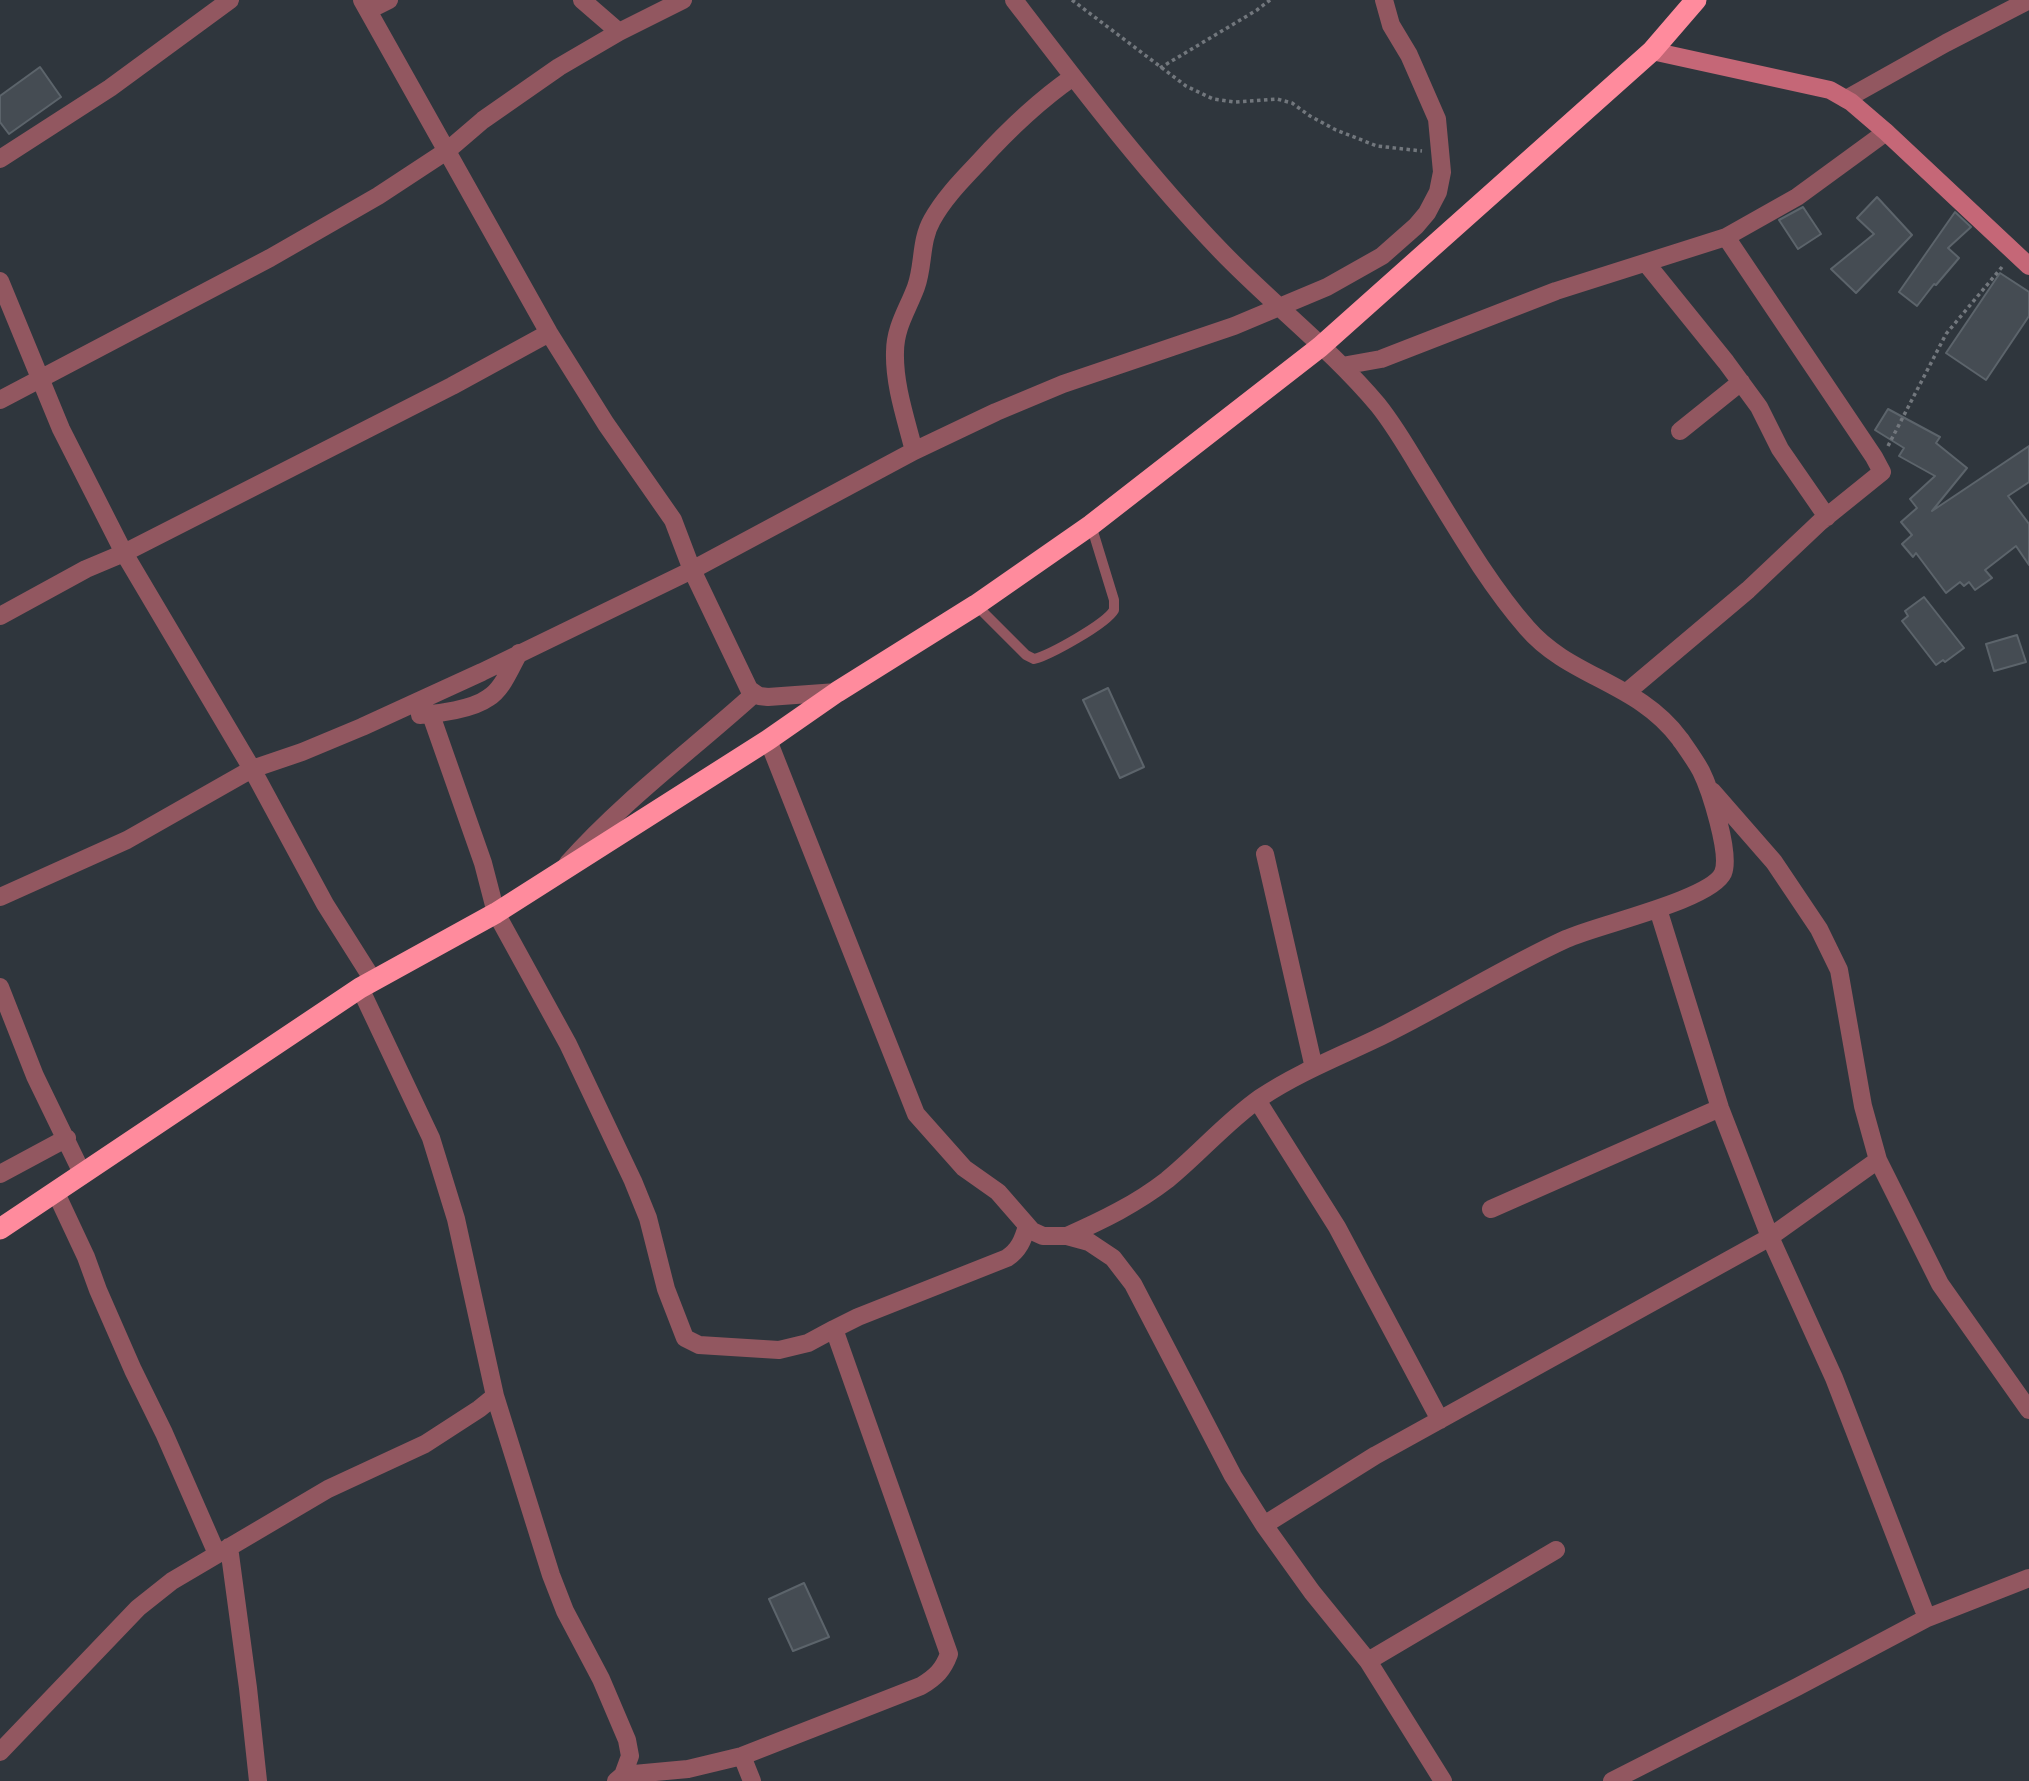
<!DOCTYPE html>
<html>
<head>
<meta charset="utf-8">
<style>
  body { margin:0 }
  canvas { display:block; background:#2f363d }
</style>
</head>
<body>
<canvas width="2029" height="1781"></canvas>
<script>
const g = document.querySelector('canvas').getContext('2d');
g.lineJoin = 'round';
function paint(path, color) { g.fillStyle = color; g.fill(path, 'evenodd'); }
function trace(path, color, width, dash) { g.strokeStyle = color; g.lineWidth = width; g.lineCap = dash ? 'butt' : 'round'; g.setLineDash(dash || []); g.stroke(path); }
const building = new Path2D(`
  M40,67L61,97L9,134L0,122V96Z
  M1877,197L1912,235L1856,293L1831,269L1874,234L1857,218Z
  M1803,207L1821,234L1798,249L1779,220Z
  M1955,212L1971,227L1948,248L1959,258L1936,285L1934,284L1917,306L1899,292Z
  M2000,273L2029,292V316L1986,380L1946,353Z
  M1888,409L1940,437L1936,443L1967,468L1932,511L2029,446V482L2008,496L2029,524V565L2016,546L1985,570L1992,578L1975,590L1969,582L1964,586L1960,582L1946,593L1916,553L1913,557L1902,544L1912,535L1901,522L1917,508L1910,499L1935,476L1899,456L1904,448L1875,430Z
  M1924,597L1964,648L1945,662L1943,660L1936,665L1902,621L1908,616L1905,611Z
  M2017,635L2026,662L1994,671L1986,644Z
  M1108,688L1144,767L1120,778L1083,700Z
  M804,1583L829,1637L793,1651L769,1599Z`);
paint(building, '#454c53');
trace(building, '#5c646b', 2);
trace(new Path2D(`
  M1072,0L1186,86L1213,99L1235,102L1277,99L1292,103L1310,116L1336,130L1377,146L1422,151
  M1160,68L1257,10L1270,0
  M1888,446L1946,334L2002,267`), '#72777d', 3.5, [3.5, 3.5]);
trace(new Path2D(`
  M976,605L1026,655L1034,659C1050,655 1106,624 1114,610V600L1091,525`), '#925760', 10);
trace(new Path2D(`
  M362,0L549,333L606,424L673,520L692,570L749,689L759,696L768,697L837,692
  M582,0L619,32
  M1014,0C1080,86 1146,173 1221,251C1272,304 1331,349 1378,405C1394,425 1407,447 1420,469C1453,522 1486,581 1527,628C1570,678 1638,682 1680,739C1687,749 1695,760 1701,771C1710,789 1731,854 1723,873C1711,900 1596,925 1566,939C1505,967 1448,1003 1388,1033C1346,1054 1300,1071 1260,1098C1226,1122 1199,1154 1167,1180C1136,1204 1103,1220 1067,1236
  M369,10L389,0
  M1846,99L1946,43L2029,0
  M0,159L110,88L230,0
  M1646,263L1726,362L1759,407L1780,449L1827,517
  M0,281L61,429L124,553L252,769L325,904L373,980
  M1342,366L1381,359L1556,291L1726,237L1797,197L1886,132
  M0,400L270,258L378,196L448,150L483,120L559,67L619,32L683,0
  M1680,431L1741,382
  M914,451C906,419 894,385 895,352C895,327 908,309 916,287C924,265 920,241 932,220C944,198 962,180 979,162C1008,130 1037,102 1073,77
  M0,616L86,569L124,553L452,386L549,333
  M1627,692L1748,590L1820,522L1882,472L1874,457L1726,237
  M420,715C438,714 473,709 488,698C503,689 510,668 519,653
  M431,715L483,863L496,913L568,1044L633,1181L648,1218L666,1289L685,1338L699,1345L779,1350L808,1343L834,1329
  M768,740L916,1114L964,1168L998,1192L1032,1231L1043,1236H1067L1089,1242L1113,1258L1133,1284L1233,1476L1264,1525L1312,1592L1368,1661L1443,1781
  M1712,791L1774,862L1819,929L1839,970L1863,1106L1878,1160L1940,1284L2029,1410
  M1265,854L1314,1068
  M568,863C624,800 692,750 754,694
  M0,897L127,840L252,769L302,752L362,727L482,672L692,570L914,451L996,412L1063,384L1234,326L1327,287L1382,256L1416,226L1427,213L1438,192L1442,172L1437,119L1409,55L1391,25L1384,0
  M0,987L35,1076L83,1175
  M360,988L431,1138L456,1219L495,1396L551,1575L565,1611L601,1679L627,1740L630,1756L623,1775L616,1781
  M1257,1100L1337,1227L1440,1420
  M0,1174L67,1138
  M56,1193L86,1257L98,1290L133,1370L164,1433L217,1554
  M1491,1209L1720,1108
  M1264,1525L1376,1455L1770,1237L1878,1160
  M229,1547L248,1688L258,1781
  M1927,1618L2029,1578
  M1368,1661L1556,1550
  M0,1752L138,1608L172,1581L328,1489L425,1444L479,1409L495,1396
  M742,1756L752,1781
  M623,1775L688,1769L742,1756L921,1686C936,1677 943,1670 949,1654L834,1329L858,1317L1007,1258C1019,1250 1023,1240 1027,1226
  M1612,1781L1797,1687L1927,1618L1834,1378L1770,1237L1720,1108L1658,909`), '#925760', 18);
trace(new Path2D(`
  M1652,51L1830,90L1851,102L1886,132L2029,266`), '#c56777', 18);
trace(new Path2D(`
  M0,1229L360,988L496,913L768,740L837,692L976,605L1091,525L1320,347L1652,51L1696,0`), '#ff8b9d', 21);
</script>
</body>
</html>
